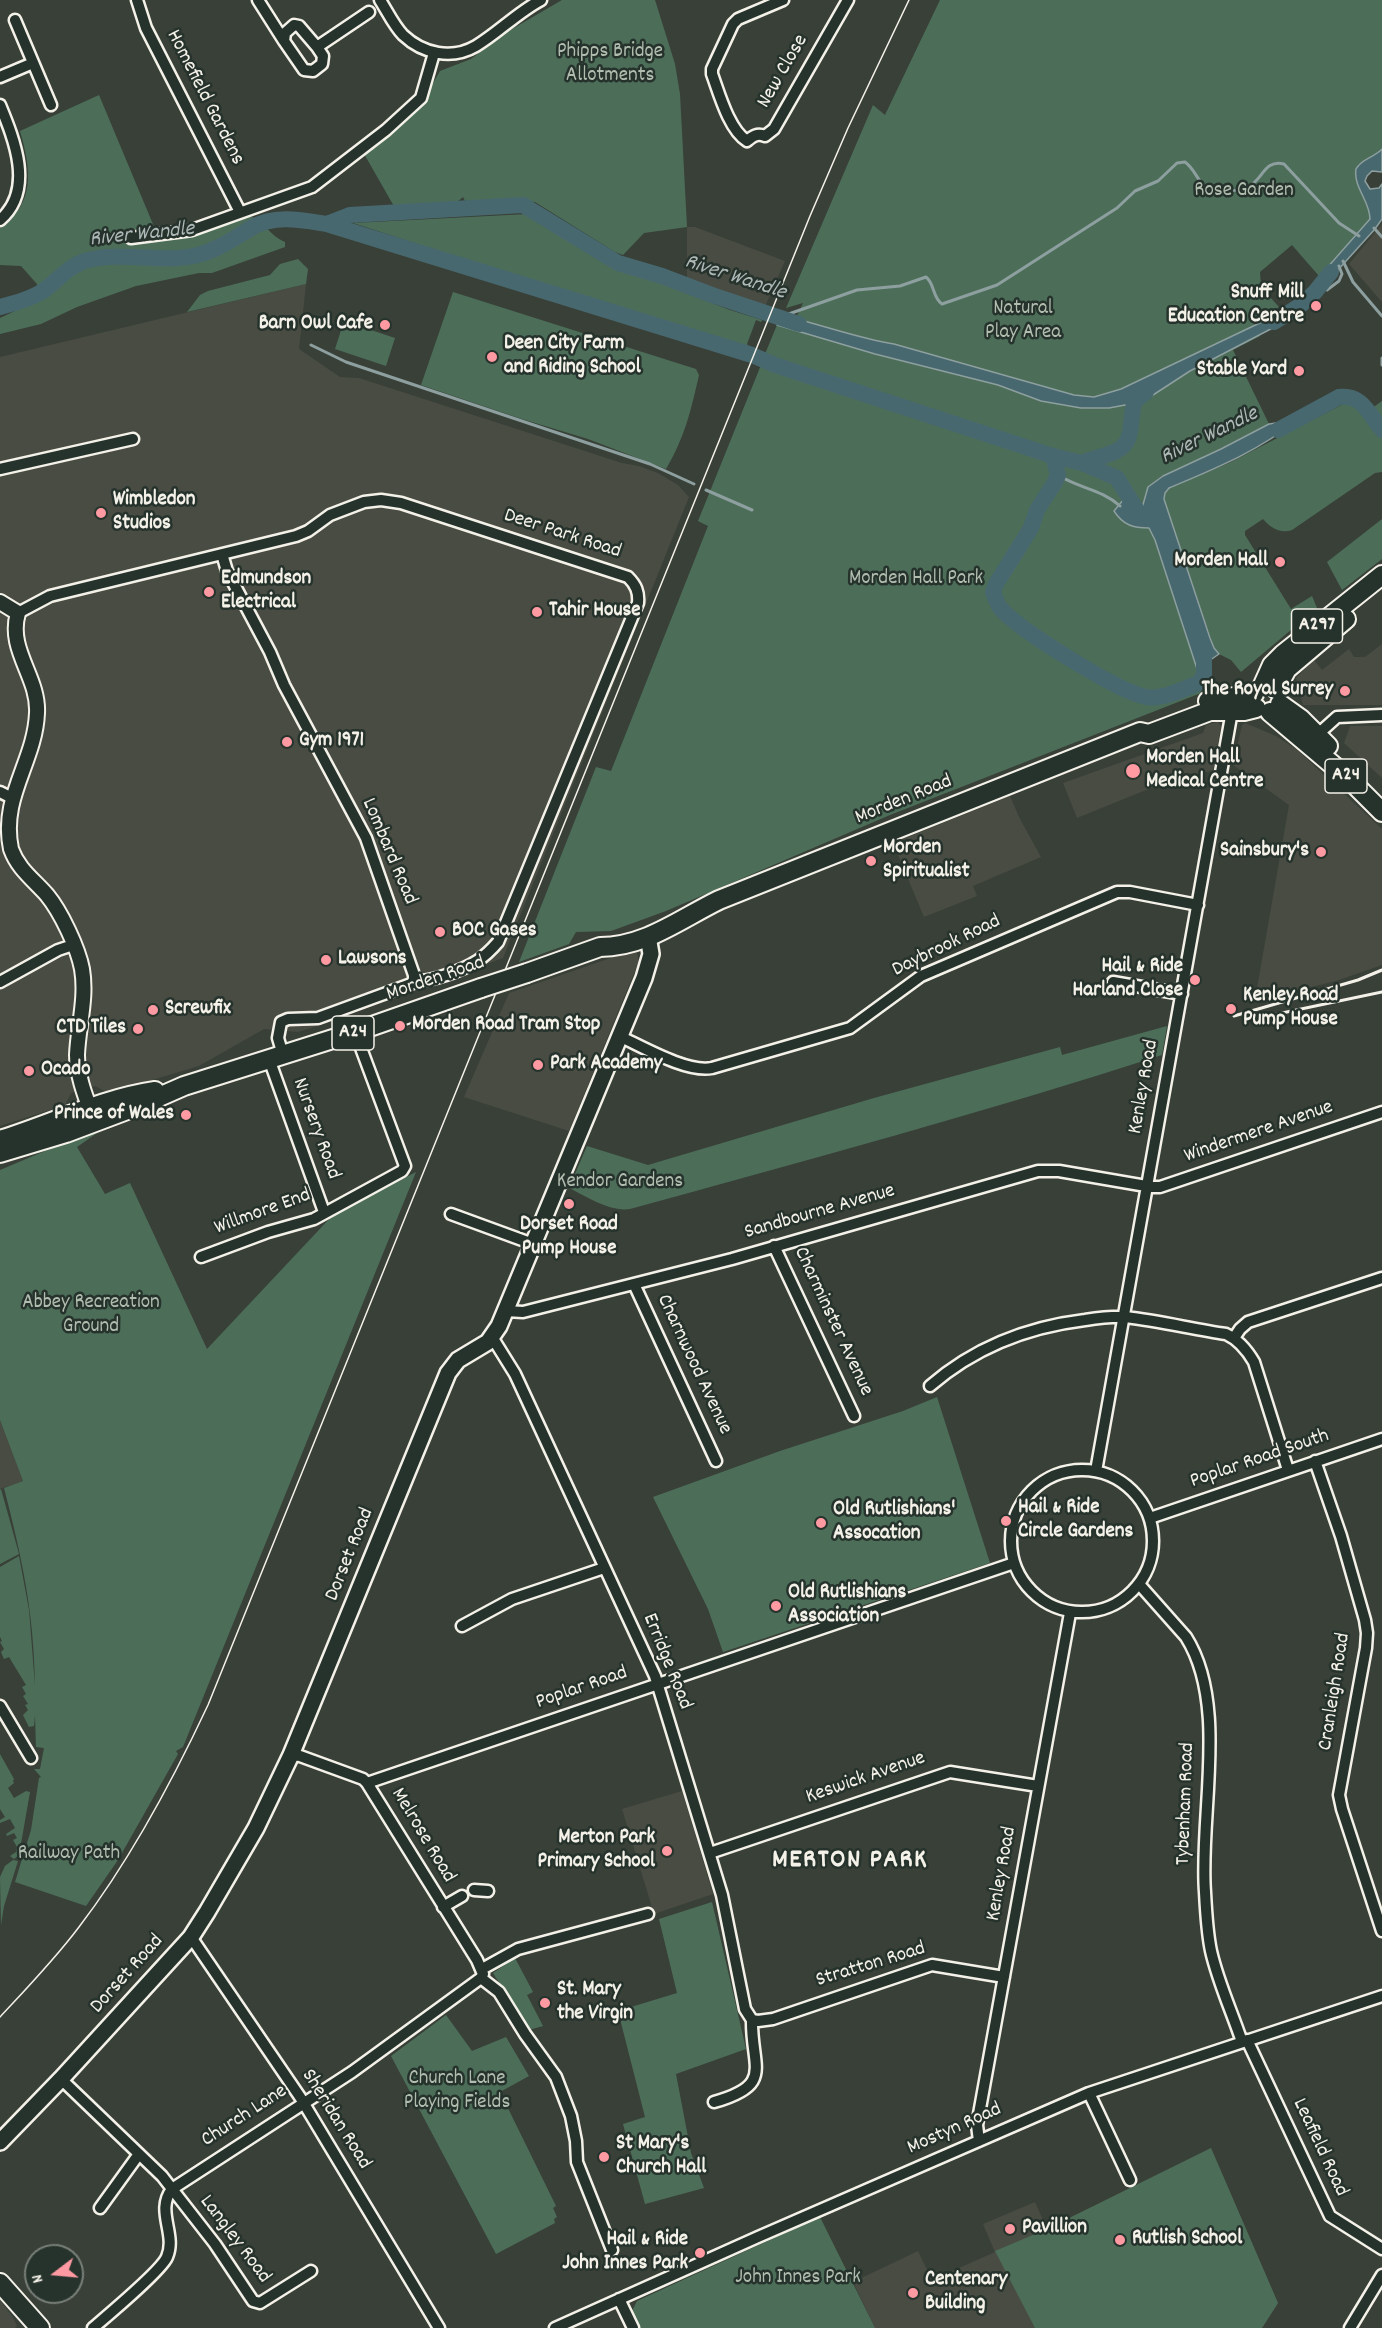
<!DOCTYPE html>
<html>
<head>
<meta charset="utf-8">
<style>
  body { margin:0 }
  #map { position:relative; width:1382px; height:2328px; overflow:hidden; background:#394038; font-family:Dekko,sans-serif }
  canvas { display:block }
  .north { position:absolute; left:24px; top:2244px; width:60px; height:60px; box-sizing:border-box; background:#26332d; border:2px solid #787f78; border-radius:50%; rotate:254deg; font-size:16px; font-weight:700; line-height:24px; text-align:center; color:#f4f1e8 }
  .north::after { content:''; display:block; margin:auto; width:21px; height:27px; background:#ff9aa2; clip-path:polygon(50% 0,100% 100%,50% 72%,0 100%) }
</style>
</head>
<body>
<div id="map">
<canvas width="1382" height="2328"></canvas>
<div class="north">N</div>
</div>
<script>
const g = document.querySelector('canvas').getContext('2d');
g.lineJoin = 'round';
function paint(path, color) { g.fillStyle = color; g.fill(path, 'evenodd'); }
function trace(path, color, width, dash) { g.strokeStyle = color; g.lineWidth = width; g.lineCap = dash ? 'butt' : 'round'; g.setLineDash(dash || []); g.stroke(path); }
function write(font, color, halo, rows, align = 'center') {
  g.font = font + ' Dekko,sans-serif'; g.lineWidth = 5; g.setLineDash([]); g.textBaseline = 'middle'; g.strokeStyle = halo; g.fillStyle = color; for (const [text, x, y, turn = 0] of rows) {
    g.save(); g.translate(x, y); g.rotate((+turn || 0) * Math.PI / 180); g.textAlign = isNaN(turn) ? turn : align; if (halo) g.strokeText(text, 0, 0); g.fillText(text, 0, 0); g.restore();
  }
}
paint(new Path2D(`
  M1382,224V302L1349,264Z
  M695,227L785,261L764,309L687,281V227Z
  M306,284L299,349L340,377L359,378L622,463L639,466L658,473L678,485L689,497L503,958L314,1027L298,1032L264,1029L199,1066L109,1093L95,1086L71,1093L65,1105L0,1126V357Z
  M1382,644V705H1303L1296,678L1314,660L1322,670L1349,649L1354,657H1365Z
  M1218,722L1221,726L1213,770L1197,775L1188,773L1077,818L1063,783L1203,733L1206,725Z
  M1245,723L1276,736L1296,749L1382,829V965L1336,981L1274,996L1257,988L1289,805L1233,765L1242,725Z
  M1350,726H1382V778L1344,743Z
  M1010,796L1020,819L1041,857L973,886L977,896L924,917L893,843Z
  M631,951L637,953L639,961L569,1131L464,1097L509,993Z
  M0,1420L23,1481L0,1489Z
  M682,1791L713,1894L654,1914L622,1809Z
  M1211,2148L1278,2303L1262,2328H875L853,2282L918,2251L932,2280L995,2252L983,2224L1035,2202L1047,2229Z
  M0,2300L12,2316L17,2326L15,2328H0Z`), '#494c42');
paint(new Path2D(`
  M562,0H655L675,64L680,94L687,227L644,233L623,255L615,252L535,202L498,199L465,201L463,197L457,202L395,208L363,152L423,101L440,71L471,59L507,32Z
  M940,0H1382V149C1375,157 1366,158 1358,165L1370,210V219L1319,276L1292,245L1260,272L1261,287L1279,307L1253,322L1260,336L1233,350L1269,424L1221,449L1163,476L1142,508L1137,528H1149L1155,540L1199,675L1201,693L890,815L666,911L611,931L576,932L569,944L519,962L596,767L611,771L708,526L698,521L761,365L774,370L778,360L765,354L777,325L791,329L803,303L786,308L873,105L885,115Z
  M99,95L155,229L162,236L246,215C264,219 267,234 285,242V247L212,273H199L136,286L77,307L41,324L0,334V318L34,302L37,284L21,266L0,265V228C36,203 31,169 20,131Z
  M528,214L612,264L730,310L762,320L761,322L756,320L747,344L750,348L498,270L353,223Z
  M298,259L308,269L306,284L187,312L200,295L208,291L270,275L280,264Z
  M453,292L696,369L699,375C691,410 685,437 666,469L588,439L522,419L421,385Z
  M344,321L395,338L386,366L335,349Z
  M1382,401V472L1375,473L1292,530C1280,534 1271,528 1263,519L1245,531V535L1291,609L1312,596L1317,608L1241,672L1231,660L1219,654L1214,648L1164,499L1165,493L1169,488L1229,463L1347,402H1353L1364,414Z
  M1382,519V559L1342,590L1327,562Z
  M1167,1026L1162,1055C986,1112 808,1160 630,1209C610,1212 587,1197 569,1188L587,1146L648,1165L874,1098L1060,1047L1062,1055Z
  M95,1130L97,1133L77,1147L105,1194L130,1183L207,1349L332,1216L416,1172L183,1747L176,1751L178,1754L118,1860L86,1906L15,1882L31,1830L39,1778L41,1777L34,1769H40L44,1748L36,1747L35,1715L34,1726L29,1727L23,1715L28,1710L25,1705L28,1704L23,1696L26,1694L22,1687L26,1685L9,1657L4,1659L1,1652L4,1649L0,1642L2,1641L0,1637V1567L19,1556L29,1610L35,1686C34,1612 22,1558 4,1488L23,1481L0,1420V1170Z
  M937,1397L990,1563L723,1652L708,1609L653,1497L780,1451L903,1411Z
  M1,1489L19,1554L0,1564V1490Z
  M0,1754L14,1779L13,1781L14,1783L8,1788L14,1798L26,1791L30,1792L19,1855L14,1859L10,1856L16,1852L17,1847L13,1840L17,1838L14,1833L7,1836L6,1834L15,1828L10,1819L0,1823V1820L5,1817L0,1809Z
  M13,1860L18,1861L4,1906L1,1925L0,1877L5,1866Z
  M712,1902L746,2049L676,2074L691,2153L704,2188L645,2204L623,2124L645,2117L618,2011L677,1993L659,1919Z
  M515,1958L533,1992L527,1995L543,2026L529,2030L493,1973Z
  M446,2015L472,2051L506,2037L529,2076L500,2092L556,2206L553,2208L557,2217L554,2219L555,2223L496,2254L391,2056Z
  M1211,2148L1278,2303L1262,2328H1035L995,2251L1047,2229Z
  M820,2217L875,2328H637L631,2313L637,2301Z`), '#4c6e59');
const water = new Path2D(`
  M1382,149V172L1372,171L1367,176L1365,181L1370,189L1379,188L1382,184V219L1375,229L1318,292L1312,286L1319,277L1370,219C1370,201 1353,187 1356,169C1362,158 1374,158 1382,149Z
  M1287,310H1294L1290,319L1190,371L1133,408L1125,405L1109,408H1081L1041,401L998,385L875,354L777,325L779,315C818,323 855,338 894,344L1074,395L1094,397L1121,389Z
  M1297,420C1259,451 1214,469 1169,488L1165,493L1164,499L1210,638L1214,648L1219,654L1206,663L1204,675H1199L1155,540L1149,528C1133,528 1123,525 1114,511L1128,494L1133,493L1142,508L1148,487L1163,476L1221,449L1269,424Z`);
paint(water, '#48686f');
trace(water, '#8d9f9f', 1.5);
trace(new Path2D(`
  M1374,228L1382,237
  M1343,261L1353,282L1382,316
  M1319,286L1327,290L1339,281L1342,274L1339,266
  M783,316L857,290L900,286L926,277C935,284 932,297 942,304L997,285L1117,208L1135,191L1158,181L1177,163L1185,162C1195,169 1197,181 1206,187C1211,190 1219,191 1224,191C1232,191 1240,191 1248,187C1263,180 1264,159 1284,164L1339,223L1359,236
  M311,345L346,362L650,464L694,484
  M1382,358V365
  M1058,475C1078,488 1101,489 1120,506
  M706,490L752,510`), '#8d9f9f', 3);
trace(new Path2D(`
  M327,224L350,215L523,205L618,263L662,276L712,295L799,324
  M0,307C15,303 30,299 43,291C58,280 69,265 88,260C124,251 162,264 198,255C218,250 234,238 251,228C275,214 302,220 327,224L752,355L775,365L1053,456L1082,463L1117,478L1138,512
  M1274,322L1301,305L1315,292L1331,272
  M1278,430L1339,397C1362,394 1369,414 1382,430
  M1053,456L1058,475L1055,482L1037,510L1031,528L996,584L993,592C995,598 997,604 1001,609C1021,631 1117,691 1146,697C1162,700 1183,689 1199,683L1204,675V653
  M1082,463C1096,456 1122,455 1128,439C1133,427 1130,413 1135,401L1146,392`), '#48686f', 16);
const minor = new Path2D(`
  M137,0L146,28L240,212
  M258,0L284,41
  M380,0C387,11 394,26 403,35C423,54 452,60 476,46C499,32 518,12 541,0
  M783,0L738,19L733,24L712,69V74C719,93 729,130 747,141C753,136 757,133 765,136L774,129L848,0
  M15,20L51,105
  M317,47L299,26L294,25L285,33L284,41L304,70L313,71L322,64L323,56L317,47L369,12
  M0,77L33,63
  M0,105C14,139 35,190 0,220
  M131,238L192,230L312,187L386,130L421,98L434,53
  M0,469L133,439
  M222,554L227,571L270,652L284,685L366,838L414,975V980
  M18,613L50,596L296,536L308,531L330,515L364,502L381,500L401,503L628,577C636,585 639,592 638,603L498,942C492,949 485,956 477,961C465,969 428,984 414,980
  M1317,735L1337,717L1382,715
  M0,792L10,797
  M0,982L58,950L73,945
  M1113,982L1182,994
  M619,1036C643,1047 687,1073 712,1068L850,1028L921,976L1117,892H1130L1198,905
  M283,1055L278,1038L281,1022L288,1019L318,1018L411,984L414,980
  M269,1059L324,1212
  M451,1214L533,1244
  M774,1246L854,1416
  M201,1257L268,1232L314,1219L402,1171L405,1166L355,1032
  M634,1284L716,1461
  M506,1311L523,1312L732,1259L1038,1171H1059L1152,1187H1160L1382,1112
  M492,1337L515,1374L655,1676L722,1895L745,2009L752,2020
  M1234,1338L1240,1329L1248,1322L1382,1278
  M930,1386C975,1347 1027,1327 1085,1320C1098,1318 1113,1316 1126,1317C1159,1321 1193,1329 1226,1334C1239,1340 1247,1350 1254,1362L1288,1470
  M1315,1461L1341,1536L1365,1620L1367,1633L1366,1648L1339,1795L1342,1809L1382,1931
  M1011 1541a71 71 0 1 1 142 0a71 71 0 1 1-142 0Z
  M1096,1471L1232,711
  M1150,1518L1382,1439
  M1139,1584L1186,1637C1229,1705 1199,1816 1205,1892C1206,1912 1207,1932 1211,1951C1218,1982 1232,2012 1242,2042
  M462,1626L512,1599L604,1568
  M0,1706L31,1758
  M291,1755L300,1756L363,1779L367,1783L477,1960L483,1974L481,1978
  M367,1783L1014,1563
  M710,1853L950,1772L1038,1786
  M474,1890L488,1891
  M443,1907L462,1896
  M191,1937L300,2097L439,2328
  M482,1969L518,1949L648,1914
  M481,1978L499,1992L525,2034L556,2077L571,2116L576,2141L577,2162L612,2250
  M752,2020L758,2021L773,2019L932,1965L1004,1977
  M1247,2040L1330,2216L1382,2249
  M61,2079L162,2176L215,2244L253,2301L260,2303L311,2271
  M1089,2093L1130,2180
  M714,2102C775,2085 751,2067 752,2020
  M979,2141L977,2125L1070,1613
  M100,2208L139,2154
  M619,2299L633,2328
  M93,2328C108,2315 161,2271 167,2257C177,2234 155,2211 172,2189L352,2072L481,1978
  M555,2328L758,2237L1089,2093L1382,1996
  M1350,2328L1382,2275`);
const tertiary = new Path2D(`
  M0,602L18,613C7,650 39,677 37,713C35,762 0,797 11,849C18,869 34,880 47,895C61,912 78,948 82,969C87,998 78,1027 77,1055C77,1076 86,1098 93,1117`);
const secondary = new Path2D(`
  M0,2142L61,2079L191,1937L207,1912L256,1828L291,1755L448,1373L458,1360L488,1342L499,1326L644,978L651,954L648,936`);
const primary = new Path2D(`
  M0,2283L40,2328`);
const trunk = new Path2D(`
  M1263,685L1272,665L1283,654L1382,575
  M1276,689L1287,669L1346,619
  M1208,701L1254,694
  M1280,704L1301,719L1328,746
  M1270,712L1347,777L1382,812
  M527,973L600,947C645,947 680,919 719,900L1140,732L1149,734L1210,711H1244L1256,708
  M0,1140C52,1124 101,1099 155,1091
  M0,1153L66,1133L143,1104L184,1086L355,1032L481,988`);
trace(minor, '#f4f1e8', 15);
trace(tertiary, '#f4f1e8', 18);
trace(secondary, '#f4f1e8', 20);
trace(primary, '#f4f1e8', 22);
trace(trunk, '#f4f1e8', 22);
trace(minor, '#26332d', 10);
trace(tertiary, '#26332d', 14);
trace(secondary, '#26332d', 15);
trace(primary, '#26332d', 18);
trace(trunk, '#26332d', 18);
trace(new Path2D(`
  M0,2017C27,1988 55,1959 79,1927C131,1859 172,1782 208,1705L810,216L848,128L909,0`), '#f4f1e8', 1.5);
trace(new Path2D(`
  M1234,1016L1358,980L1382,970
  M1244,1021L1382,992`), '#f4f1e8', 3);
const trunkBridge = new Path2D(`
  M481,988L527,973`);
trace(trunkBridge, '#f4f1e8', 22, []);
trace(trunkBridge, '#26332d', 18);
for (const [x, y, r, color] of [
  [1316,306,6,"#ff9aa2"],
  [385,325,6,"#ff9aa2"],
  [492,357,6,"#ff9aa2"],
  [1299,371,6,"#ff9aa2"],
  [101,513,6,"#ff9aa2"],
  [1280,562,6,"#ff9aa2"],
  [209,592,6,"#ff9aa2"],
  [537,612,6,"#ff9aa2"],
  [1345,691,6,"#ff9aa2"],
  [287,742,6,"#ff9aa2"],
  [1133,771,8,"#ff9aa2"],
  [1321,852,6,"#ff9aa2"],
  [871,861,6,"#ff9aa2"],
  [440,932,6,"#ff9aa2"],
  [326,960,6,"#ff9aa2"],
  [1195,980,6,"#ff9aa2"],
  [1231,1009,6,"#ff9aa2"],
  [153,1010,6,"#ff9aa2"],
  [400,1026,6,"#ff9aa2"],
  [138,1029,6,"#ff9aa2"],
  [538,1065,6,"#ff9aa2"],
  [29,1071,6,"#ff9aa2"],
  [186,1115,6,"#ff9aa2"],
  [569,1204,6,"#ff9aa2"],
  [1006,1521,6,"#ff9aa2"],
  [821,1523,6,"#ff9aa2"],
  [776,1606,6,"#ff9aa2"],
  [667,1851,6,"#ff9aa2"],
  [545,2003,6,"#ff9aa2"],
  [604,2157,6,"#ff9aa2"],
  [1010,2229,6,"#ff9aa2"],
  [1120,2240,6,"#ff9aa2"],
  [700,2253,6,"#ff9aa2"],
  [913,2293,6,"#ff9aa2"]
]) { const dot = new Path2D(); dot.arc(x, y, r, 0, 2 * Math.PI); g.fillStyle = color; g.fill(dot); trace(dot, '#26332d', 2); }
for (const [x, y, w] of [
  [1317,626,51],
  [1346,776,42],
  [353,1033,42]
]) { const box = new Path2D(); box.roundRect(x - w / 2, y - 17, w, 34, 4.5); g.fillStyle = '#26332d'; g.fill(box); trace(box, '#f4f1e8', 1.5); }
write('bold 20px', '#f4f1e8', null, [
  ["A297",1317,626],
  ["A24",1346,776],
  ["A24",353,1033]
]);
write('21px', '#b1bdaf', '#26332d', [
  ["Phipps Bridge",610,53],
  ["Allotments",610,77],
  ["Rose Garden",1244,192],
  ["Natural",1023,310],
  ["Play Area",1023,334],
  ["Morden Hall Park",916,580],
  ["Kendor Gardens",620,1183],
  ["Abbey Recreation",91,1304],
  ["Ground",91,1328],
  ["Railway Path",69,1855],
  ["Church Lane",457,2080],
  ["Playing Fields",457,2104],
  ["John Innes Park",798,2279]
]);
write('21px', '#f4f1e8', '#26332d', [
  ["New Close",784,72,-60],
  ["Homefield Gardens",204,98,63],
  ["Deer Park Road",562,535,18],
  ["Morden Road",904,801,-22],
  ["Lombard Road",388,852,67],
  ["Daybrook Road",947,947,-26],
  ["Morden Road",436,980,-19],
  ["Kenley Road",1145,1087,-80],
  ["Nursery Road",315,1129,70],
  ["Windermere Avenue",1259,1133,-19],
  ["Willmore End",263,1213,-20],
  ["Sandbourne Avenue",820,1213,-16],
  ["Charminster Avenue",832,1322,65],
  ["Charnwood Avenue",693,1365,65],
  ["Poplar Road South",1260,1460,-19],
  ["Dorset Road",351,1555,-68],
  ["Erridge Road",666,1662,68],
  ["Poplar Road",582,1689,-19],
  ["Cranleigh Road",1336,1692,-81],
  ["Keswick Avenue",866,1779,-19],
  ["Tybenham Road",1187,1804,-88],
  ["Melrose Road",422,1836,59],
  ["Kenley Road",1003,1874,-80],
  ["Stratton Road",871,1966,-17],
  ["Dorset Road",128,1975,-48],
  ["Church Lane",245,2117,-33],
  ["Sheridan Road",335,2120,58],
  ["Mostyn Road",955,2130,-24],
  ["Leafield Road",1319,2148,65],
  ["Langley Road",234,2240,53]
]);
write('bold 21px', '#f4f1e8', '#26332d', [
  ["Snuff Mill",1304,294,"right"],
  ["Education Centre",1304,318,"right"],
  ["Barn Owl Cafe",373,325,"right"],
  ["Deen City Farm",504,345],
  ["and Riding School",504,369],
  ["Stable Yard",1287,371,"right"],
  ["Wimbledon",113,501],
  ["Studios",113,525],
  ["Morden Hall",1268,562,"right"],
  ["Edmundson",221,580],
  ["Electrical",221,604],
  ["Tahir House",549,612],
  ["The Royal Surrey",1333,691,"right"],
  ["Gym 1971",299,742],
  ["Morden Hall",1146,759],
  ["Medical Centre",1146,783],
  ["Morden",883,849],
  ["Spiritualist",883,873],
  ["Sainsbury's",1309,852,"right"],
  ["BOC Gases",452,932],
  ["Lawsons",338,960],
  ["Hail & Ride",1183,968,"right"],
  ["Harland Close",1183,992,"right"],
  ["Kenley Road",1243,997],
  ["Pump House",1243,1021],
  ["Screwfix",165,1010],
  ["Morden Road Tram Stop",412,1026],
  ["CTD Tiles",126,1029,"right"],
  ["Park Academy",550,1065],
  ["Ocado",41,1071],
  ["Prince of Wales",174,1115,"right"],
  ["Dorset Road",569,1226,"center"],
  ["Pump House",569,1250,"center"],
  ["Hail & Ride",1018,1509],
  ["Circle Gardens",1018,1533],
  ["Old Rutlishians'",833,1511],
  ["Assocation",833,1535],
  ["Old Rutlishians",788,1594],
  ["Association",788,1618],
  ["Merton Park",655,1839,"right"],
  ["Primary School",655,1863,"right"],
  ["St. Mary",557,1991],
  ["the Virgin",557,2015],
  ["St Mary's",616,2145],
  ["Church Hall",616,2169],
  ["Pavillion",1022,2229],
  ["Rutlish School",1132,2240],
  ["Hail & Ride",688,2241,"right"],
  ["John Innes Park",688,2265,"right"],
  ["Centenary",925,2281],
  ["Building",925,2305]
], 'left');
write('italic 22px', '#afbab8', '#26332d', [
  ["River Wandle",142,236,-6],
  ["River Wandle",735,279,18],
  ["River Wandle",1210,437,-26]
]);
g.letterSpacing = '1.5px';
write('bold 27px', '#f4f1e8', '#26332d', [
  ["MERTON PARK",850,1862]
]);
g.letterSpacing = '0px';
</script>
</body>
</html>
